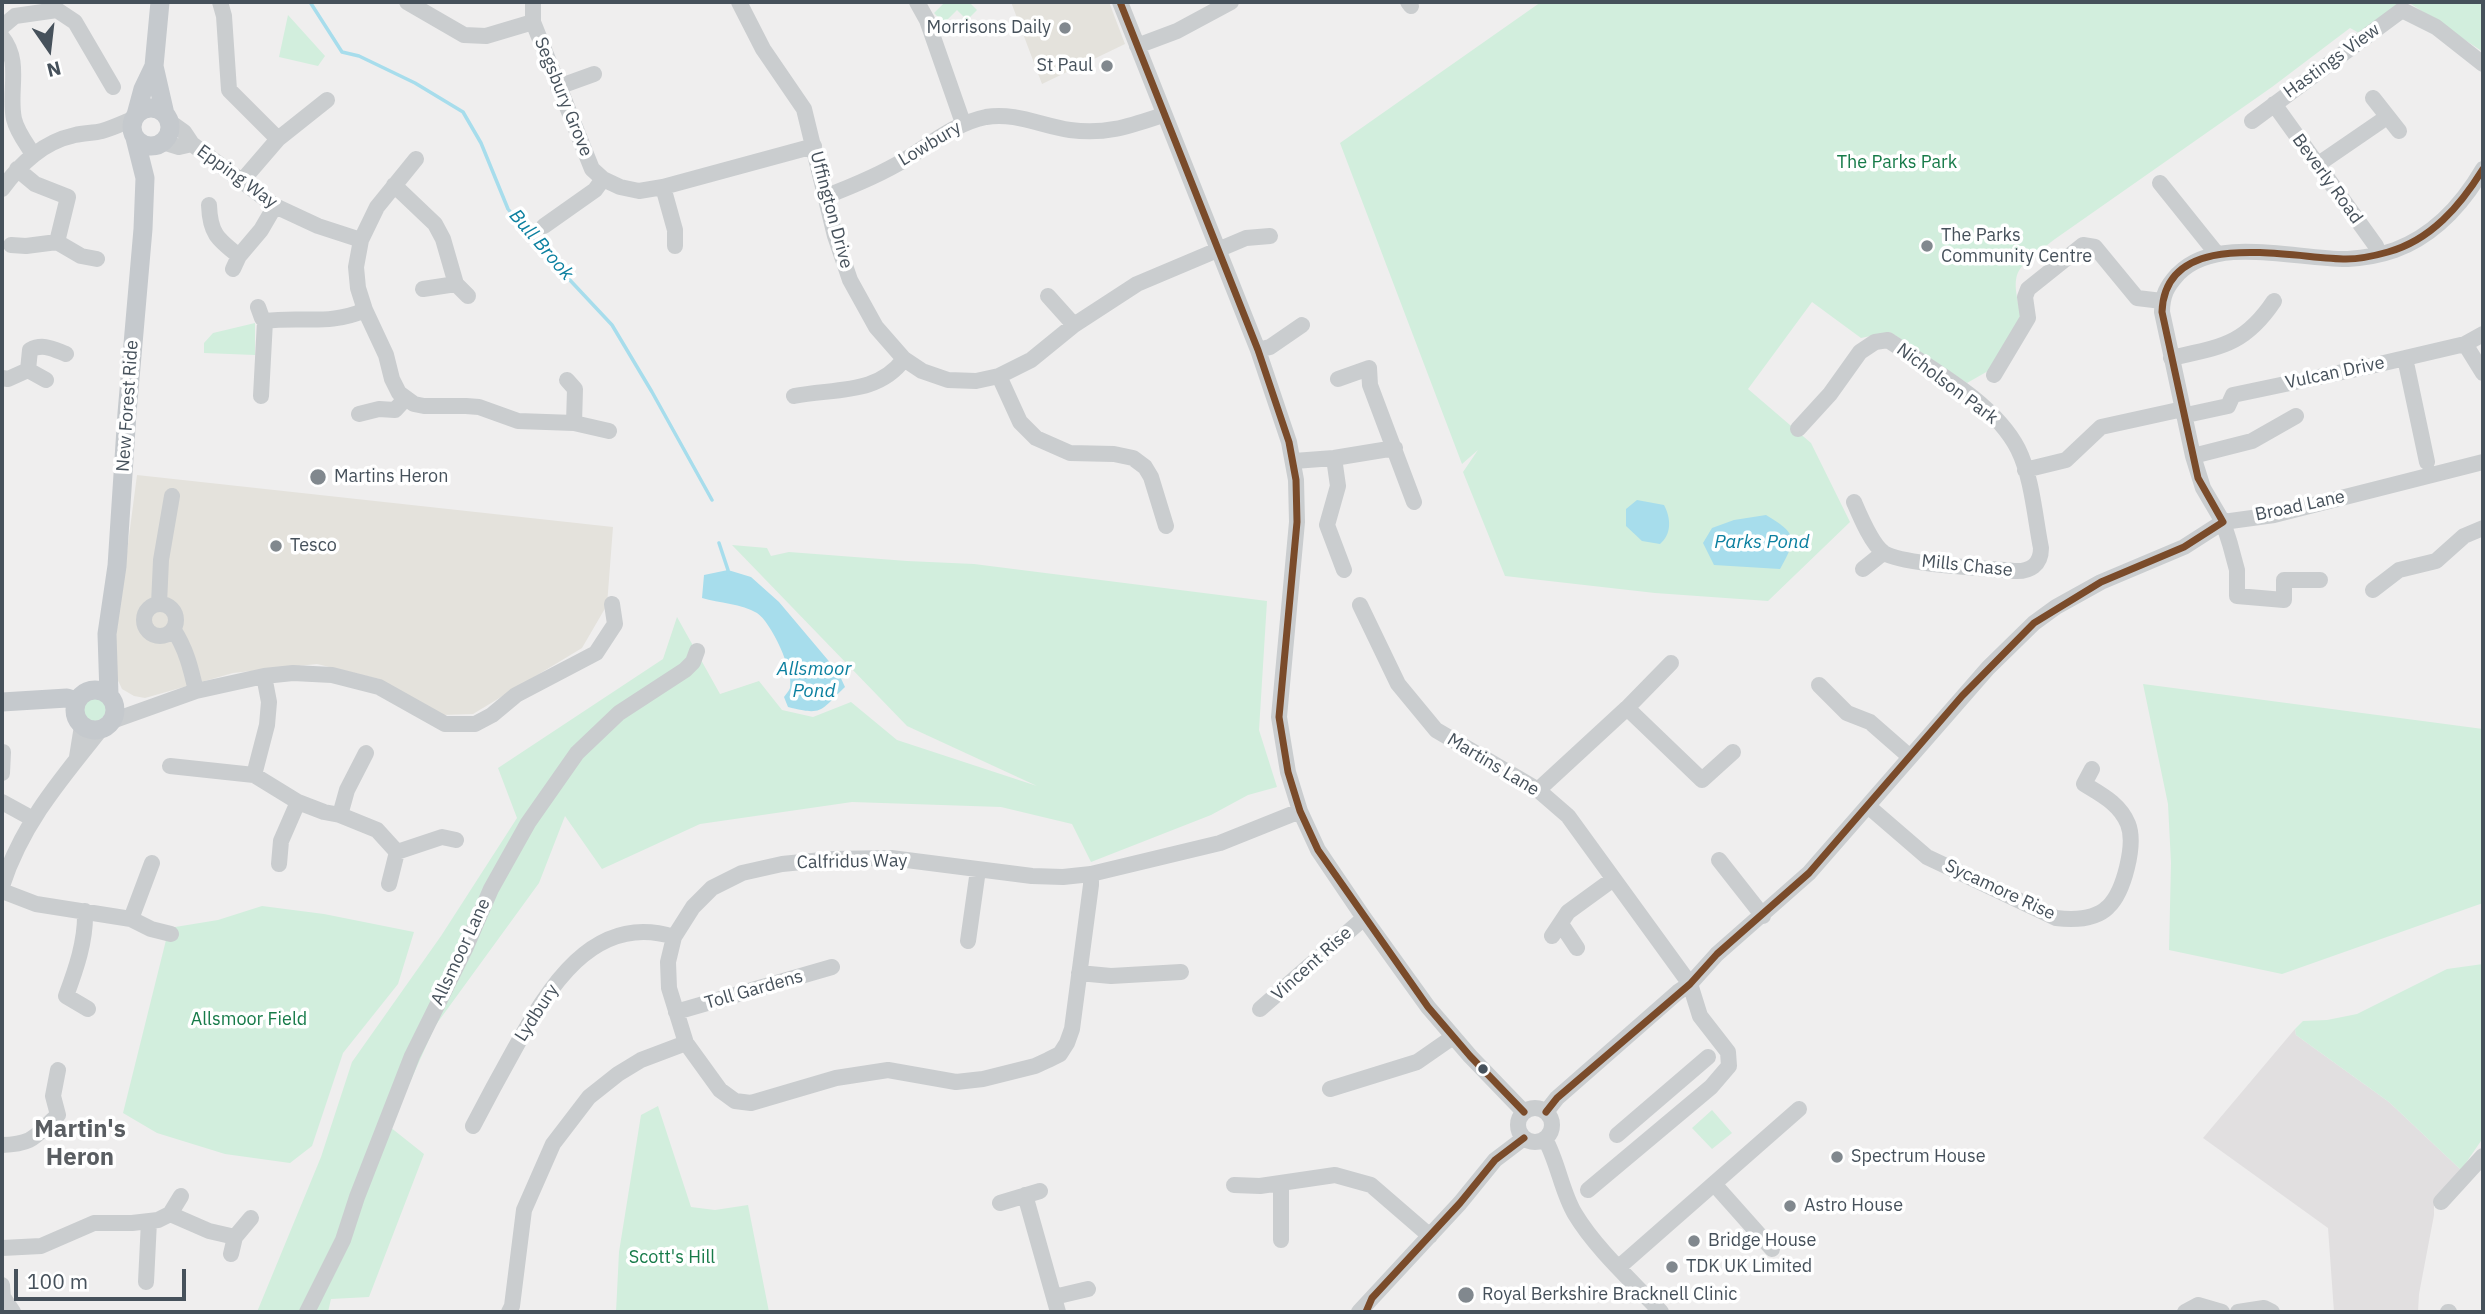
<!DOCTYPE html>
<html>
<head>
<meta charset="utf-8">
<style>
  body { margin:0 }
  #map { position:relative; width:2485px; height:1314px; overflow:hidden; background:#efeeee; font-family:"IBM Plex Sans",sans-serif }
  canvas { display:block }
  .frame { position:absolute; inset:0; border:4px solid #46515b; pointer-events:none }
  .north { position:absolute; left:14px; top:14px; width:70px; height:70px; -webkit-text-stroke:5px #fff; paint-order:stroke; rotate:166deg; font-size:19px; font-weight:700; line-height:28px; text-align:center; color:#46515b }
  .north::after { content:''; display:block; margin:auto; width:24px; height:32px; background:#46515b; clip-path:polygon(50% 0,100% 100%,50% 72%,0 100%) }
  .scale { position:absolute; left:14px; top:1269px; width:172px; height:32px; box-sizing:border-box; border:4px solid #46515b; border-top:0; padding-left:9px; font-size:21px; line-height:24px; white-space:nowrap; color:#46515b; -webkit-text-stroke:5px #fff; paint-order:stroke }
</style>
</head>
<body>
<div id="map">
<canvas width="2485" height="1314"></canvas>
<div class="frame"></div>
<div class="north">N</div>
<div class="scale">100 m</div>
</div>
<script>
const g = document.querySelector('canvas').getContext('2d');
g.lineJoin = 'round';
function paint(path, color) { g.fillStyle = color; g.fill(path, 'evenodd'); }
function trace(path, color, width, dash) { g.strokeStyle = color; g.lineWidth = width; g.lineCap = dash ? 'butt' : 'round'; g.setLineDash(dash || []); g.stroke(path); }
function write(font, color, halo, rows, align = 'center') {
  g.font = font + ' "IBM Plex Sans",sans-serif'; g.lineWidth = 7; g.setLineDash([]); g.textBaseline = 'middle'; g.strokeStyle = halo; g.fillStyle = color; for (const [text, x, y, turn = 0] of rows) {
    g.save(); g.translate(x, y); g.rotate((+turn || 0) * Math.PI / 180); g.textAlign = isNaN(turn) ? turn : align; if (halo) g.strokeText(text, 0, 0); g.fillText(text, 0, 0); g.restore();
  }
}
paint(new Path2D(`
  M1011,2H1109L1125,44L1042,84Z
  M137,475L613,527L607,605L582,648L473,714L442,715L379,679L317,664L233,673L145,698L134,696L122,689L115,674V643Z`), '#e4e2dc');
paint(new Path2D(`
  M2295,1029L2296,1035L2389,1102L2461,1170L2434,1201V1215L2419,1294L2418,1312H2334L2328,1228L2203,1138Z`), '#e1dfe0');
paint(new Path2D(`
  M945,2H969L977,10L967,20L957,10L944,23L934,13Z
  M1541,2H2402L2361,34L2350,28L2272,87L2055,239C2015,270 2009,268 2022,319L1988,371L1967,383L1890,332L1861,338L1812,302L1748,389L1811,443L1850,522L1768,601L1655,593L1505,576L1463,472L1478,450L1462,464L1340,143Z
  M2408,2H2483V52Z
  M288,15L325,56L318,66L279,57Z
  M255,323V355L204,353V343L213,333Z
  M732,545L767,548L771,556L789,552L907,561L974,564L1267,601L1259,730L1277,787L1248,795L1211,815L1091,862L1072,824L1001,807L852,802L700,824L602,869L565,816L539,883L435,1026L390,1127L424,1154L369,1297L331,1299L328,1312H257L321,1157L352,1062L441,936L517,818L498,768L663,659L677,617L720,694L759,681L782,710L813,717L851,702L897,740L1037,786L907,726Z
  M2143,684L2483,729V903L2282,974L2169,950L2171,863L2168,804Z
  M82 709a12 12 0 1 1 24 0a12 12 0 1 1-24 0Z
  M262,906L324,914L414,932L398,984L343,1053L312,1146L290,1163L225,1154L157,1133L123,1113L169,928L218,920Z
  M2483,964V1138L2461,1170L2389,1102L2296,1035L2295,1029L2303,1021L2327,1020L2357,1014L2447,969Z
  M658,1106L691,1207L715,1210L748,1205L769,1312H616L619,1252L641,1115Z
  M1712,1110L1732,1133L1712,1149L1692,1128Z`), '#d2eedd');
paint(new Path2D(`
  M1637,500L1664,505C1671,518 1672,534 1660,544L1642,541L1626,526V509Z
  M1766,515C1796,533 1798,538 1780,569L1714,565L1703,543L1712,528L1734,520Z
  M728,570L751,577L779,602L838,672L845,687C820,711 823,716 788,707L784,697C786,694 789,691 790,688C794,671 771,622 757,613C742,604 719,603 702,598L704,575Z`), '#a7ddec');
trace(new Path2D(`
  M310,2L342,52L359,56L415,83L463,112L481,143L508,209L537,245L612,325L652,392L712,500
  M719,543L728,570V574`), '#a7ddec', 3.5);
trace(new Path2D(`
  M220,2L224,16L229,90L278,139L241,182
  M407,2L464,35L486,36L533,22
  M533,2V22L592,169L603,179L620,187L639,191L663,187L814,146
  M739,2L763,49L804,109L835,236L850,280L876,327L904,359L922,371L948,380L976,381L999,376L1031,360L1074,325L1137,284L1246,238L1270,236
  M917,2L927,20L963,123
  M1120,2L1258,350L1289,442L1296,480L1297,522L1279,717L1288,772L1300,811L1318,850L1364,918L1428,1007L1470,1056L1524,1112
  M1408,2L1411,6
  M2,27L15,16L57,10L75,22L113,87
  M2,37C22,62 8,91 14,119C17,132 26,143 33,154
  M1137,46L1177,31L1231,2
  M558,87L594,74
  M2373,98L2399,131
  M2274,104L2376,246L2379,254
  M2252,121L2402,10L2436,27L2483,64
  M170,122L184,132L192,144L275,206L318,226L361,240
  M278,139L327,100
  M163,142L179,147L192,144
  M416,159L377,207L361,240L356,267L358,288L365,310L386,355L392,379L399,393L414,404L424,406H466L479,407L518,421L574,423L609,431
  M2317,165L2387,117
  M17,169L35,184L68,197L57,242
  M2160,183L2217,254
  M394,185L435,224L443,239L456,284L468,296
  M663,187L675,230V246
  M2,189C21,163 43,142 75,135C84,133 94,133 102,131C113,128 123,123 133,119
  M824,197C853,186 880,175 906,159C932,143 956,123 986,117C1015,112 1042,126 1070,130C1106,135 1130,126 1163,115
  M209,205C210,233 217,239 239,256
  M544,226L595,190L603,179
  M11,245L26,246L57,242L81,256L97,259
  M233,269L239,256L261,230L275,206
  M423,289L456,284
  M1048,296L1074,325
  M258,307L262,318L265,321L261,396
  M265,321C303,316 329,326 365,310
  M2465,344L2483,373
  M1258,350L1270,347L1302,325
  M2171,358C2219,347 2244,346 2274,301
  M2405,358L2427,462
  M1994,375L2028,318L2025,297L2028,289L2083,245L2095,247L2137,298L2162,301
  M999,376L1020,422L1036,438L1070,453L1114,454L1133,458L1145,467L1151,477L1166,526
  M2,378L8,379L28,370
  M1338,379L1369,368L1370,385L1414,502
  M46,380L28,370L30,350C43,343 53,349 66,354
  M567,380L575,389L574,423
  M794,396C834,388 878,395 904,359
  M359,414L379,409L395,410L406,398
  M2191,414L2228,406L2233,395L2371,366L2465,344L2483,334
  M1798,429L1830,394L1860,352L1875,342L1888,340C1931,369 1994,402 2018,449C2032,477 2035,518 2041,548C2041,565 2030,572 2014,571C1987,568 1904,565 1884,553C1872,545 1860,516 1854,502
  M2193,456L2252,441L2296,416
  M1334,458L1338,486L1327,525L1344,570
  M1294,461L1334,458L1395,448
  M2025,470L2066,460L2101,427L2183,409
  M1863,569L1883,553
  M2320,580H2284V600L2237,596V570L2230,544L2223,522L2203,488L2193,456L2162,312C2162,295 2167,286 2178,274C2217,234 2298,260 2348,259C2363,258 2381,255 2395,250C2435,235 2462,205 2483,169
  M2373,590L2399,570L2436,561L2464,536L2483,528
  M144 620a16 16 0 1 1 32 0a16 16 0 1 1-32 0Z
  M159,604L161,560L172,496
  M1360,605L1398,684L1436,730L1538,790L1568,816L1690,984L1700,1016L1728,1052L1729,1066L1711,1087L1588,1190
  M173,629C186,648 191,669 196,691
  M264,676L269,702L267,725L254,775L298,802L324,812L340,815L377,830L397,852L442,837L456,840
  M1819,685L1847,713L1870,722L1910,757
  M1627,708L1702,780L1733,752
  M112,721L196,691L264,676L293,673L332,675L379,687L445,724H475L492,715L516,695L596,653L615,624L612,604
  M77,757L82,726
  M170,766L254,775
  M2,773L3,752
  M1538,790L1627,708L1671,663
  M2,802L33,819
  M1869,807L1927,857L2056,918C2073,920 2095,920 2108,907C2124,892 2136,844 2128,824C2120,804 2102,795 2084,784L2092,769
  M340,815L347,790L366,753
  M1719,860L1763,916
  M279,864L281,841L298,802
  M1091,874V885L1072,1029L1067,1043L1060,1054L1048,1060L1035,1066L983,1079L956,1082L888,1070L836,1078L751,1103L735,1101L720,1090L686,1043L669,988L668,962L674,937L693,907L712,888L742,873L782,864L832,859L891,858L1032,876L1063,877L1091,874L1220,843L1300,811
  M389,884L397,852
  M2,886C22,824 61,779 101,729
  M2,891L36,904L131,919L151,929L171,934
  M85,911C86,941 76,969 66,996L88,1009
  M131,919L152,863
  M1561,924L1577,948
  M1552,936L1568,912L1612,880
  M968,941L978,870
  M1079,973L1111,976L1181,972
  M1260,1009L1364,918
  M676,1012L832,967
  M1330,1089L1417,1062L1453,1037
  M1518 1125a17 17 0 1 1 34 0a17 17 0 1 1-34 0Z
  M1546,1112L1557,1098L1678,992L1690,984L1717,954L1809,873L1988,668L2034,623L2056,607L2101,582L2184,547L2223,522L2274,515L2483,462
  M473,1126C486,1101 500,1075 514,1050C547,990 593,911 674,937
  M1617,1135L1708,1057
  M1545,1139C1558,1162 1562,1193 1575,1214C1596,1249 1633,1282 1661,1312
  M2,1145C36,1144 35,1135 58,1115L53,1096L58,1070
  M1234,1185L1260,1186L1335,1175L1371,1185L1430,1236
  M1715,1185L1772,1249
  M1025,1195L1058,1312
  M2441,1202L2483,1156
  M1000,1203L1040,1191
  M170,1214L209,1231L235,1237
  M1281,1240V1184
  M2,1248L41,1246L94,1223H132L158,1220L170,1214L181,1196
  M231,1254L235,1237L251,1218
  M1619,1267L1799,1109
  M146,1282L149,1221
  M2,1285L3,1297L13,1312
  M1054,1297L1088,1289
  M307,1312L343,1240L357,1197L412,1056L465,949L491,889L528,823L577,753L619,713L685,670L693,662L697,651
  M509,1312L512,1306L524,1210L553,1144L589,1097L618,1074L641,1060L686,1043
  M1359,1312L1460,1203L1495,1160L1524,1138
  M2185,1312L2198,1305L2222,1312
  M2238,1312L2264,1308L2272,1312
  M2448,1312H2449`), '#cacdcf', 16);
trace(new Path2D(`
  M160,2L154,66L165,114
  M132 127a19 19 0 1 1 38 0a19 19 0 1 1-38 0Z
  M136,115L143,89L154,66
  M75 710a20 20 0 1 1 40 0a20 20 0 1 1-40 0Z
  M109,695L107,634L117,566L127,413L143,229L145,178L135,138
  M2,702L67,698L76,701`), '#c5c9cd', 19);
trace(new Path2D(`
  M1120,2L1258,350L1289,442L1296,480L1297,522L1279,717L1288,772L1300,811L1318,850L1428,1007L1470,1056L1524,1112
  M1546,1112L1557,1098L1690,984L1717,954L1809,873L1962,696L2034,623L2101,582L2184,547L2223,522L2198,478L2162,312C2165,225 2293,259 2346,259C2360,259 2374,256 2388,252C2431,240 2460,206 2483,169
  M1366,1312L1372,1298L1460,1203L1495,1160L1524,1138`), '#7a4b2a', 7);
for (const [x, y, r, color] of [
  [1065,28,7,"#81888e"],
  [1107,66,7,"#81888e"],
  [1927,246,7,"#81888e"],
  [318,477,9,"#81888e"],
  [276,546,7,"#81888e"],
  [1483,1069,6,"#46515b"],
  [1837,1157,7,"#81888e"],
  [1790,1206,7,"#81888e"],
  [1694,1241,7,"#81888e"],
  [1672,1267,7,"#81888e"],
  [1466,1295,9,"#81888e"]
]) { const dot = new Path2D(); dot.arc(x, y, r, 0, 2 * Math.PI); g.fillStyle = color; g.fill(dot); trace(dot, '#fff', 2.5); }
write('18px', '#46515b', '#fff', [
  ["Morrisons Daily",1051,28,"right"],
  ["St Paul",1093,66,"right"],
  ["The Parks",1941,236],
  ["Community Centre",1941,257],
  ["Martins Heron",334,477],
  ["Tesco",290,546],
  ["Spectrum House",1851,1157],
  ["Astro House",1804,1206],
  ["Bridge House",1708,1241],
  ["TDK UK Limited",1686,1267],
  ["Royal Berkshire Bracknell Clinic",1482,1295]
], 'left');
write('18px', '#46515b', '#fff', [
  ["Hastings View",2332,61,-36],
  ["Segsbury Grove",563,97,68],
  ["Lowbury",930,144,-31],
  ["Epping Way",237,177,36],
  ["Beverly Road",2327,179,54],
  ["Uffington Drive",831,210,75],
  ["Vulcan Drive",2335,373,-12],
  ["Nicholson Park",1947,384,37],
  ["New Forest Ride",128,406,-86],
  ["Broad Lane",2300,506,-12],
  ["Mills Chase",1967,566,6],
  ["Martins Lane",1493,765,31],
  ["Calfridus Way",852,862,-1],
  ["Sycamore Rise",2000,890,25],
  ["Allsmoor Lane",461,952,-65],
  ["Vincent Rise",1312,964,-42],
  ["Toll Gardens",754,990,-16],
  ["Lydbury",537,1013,-57]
]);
write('18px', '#177b49', '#fff', [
  ["The Parks Park",1897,163],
  ["Allsmoor Field",249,1020],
  ["Scott's Hill",672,1258]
]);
write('italic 19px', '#0c80a0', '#fff', [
  ["Bull Brook",541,245,49],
  ["Parks Pond",1762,543],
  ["Allsmoor",814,670],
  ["Pond",814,692]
]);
write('bold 24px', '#5a5e62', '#fff', [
  ["Martin's",80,1130],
  ["Heron",80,1158]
]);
</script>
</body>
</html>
